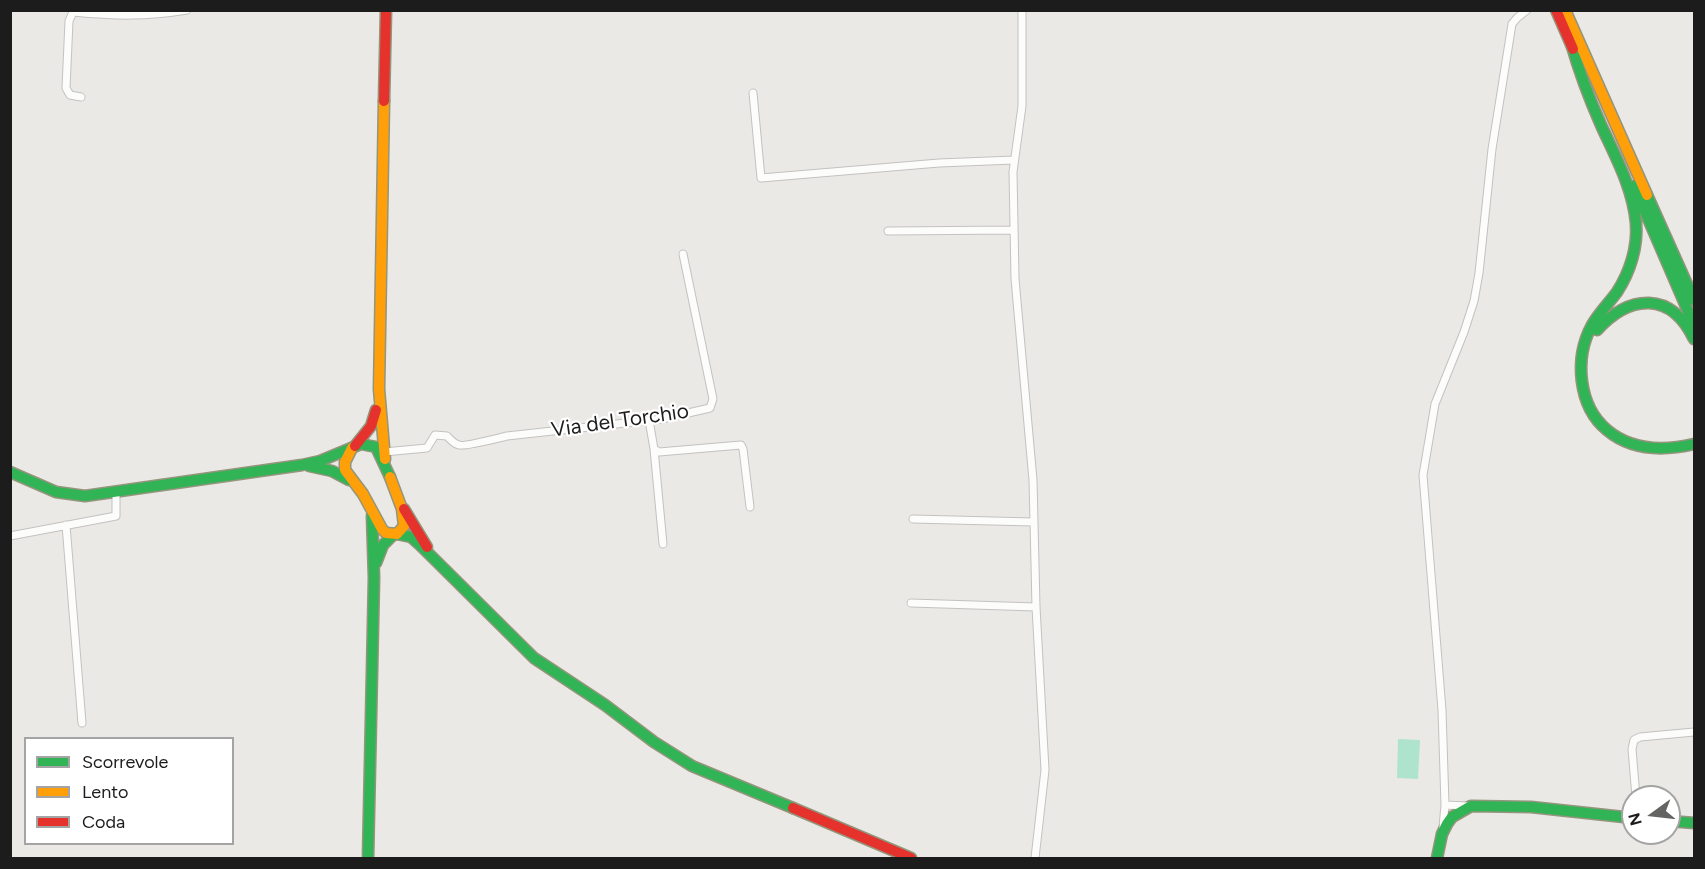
<!DOCTYPE html>
<html>
<head>
<meta charset="utf-8">
<style>
  body { margin:0 }
  #map { position:relative; width:1705px; height:869px; overflow:hidden; background:#ebe9e5; font-family:Figtree,sans-serif }
  canvas { display:block }
  .frame { position:absolute; inset:0; border:12px solid #1c1c1c; pointer-events:none }
  .legend { position:absolute; left:24px; top:737px; width:210px; height:108px; box-sizing:border-box; background:#fff; border:2px solid #a4a4a4; margin:0; padding:8px 10px; list-style:none; font-size:18px; color:#1c1c1c }
  .legend li { display:flex; align-items:center; gap:12px; height:30px }
  .legend b { width:30px; border:2px solid #a4a4a4 }
  .north { position:absolute; left:1621px; top:785px; width:60px; height:60px; box-sizing:border-box; background:#fff; border:2px solid #a4a4a4; border-radius:50%; rotate:255deg; font-size:16px; font-weight:700; line-height:24px; text-align:center; color:#1c1c1c }
  .north::after { content:''; display:block; margin:auto; width:21px; height:27px; background:#646462; clip-path:polygon(50% 0,100% 100%,50% 72%,0 100%) }
</style>
</head>
<body>
<div id="map">
<canvas width="1705" height="869"></canvas>
<div class="frame"></div>
<ul class="legend">
<li><b style="height:8px;background:#30b455"></b>Scorrevole</li>
<li><b style="height:8px;background:#ff9f0a"></b>Lento</li>
<li><b style="height:8px;background:#e5322d"></b>Coda</li>
</ul>
<div class="north">N</div>
</div>
<script>
const g = document.querySelector('canvas').getContext('2d');
g.lineJoin = 'round';
function paint(path, color) { g.fillStyle = color; g.fill(path, 'evenodd'); }
function trace(path, color, width, dash) { g.strokeStyle = color; g.lineWidth = width; g.lineCap = dash ? 'butt' : 'round'; g.setLineDash(dash || []); g.stroke(path); }
function write(font, color, halo, rows, align = 'center') {
  g.font = font + ' Figtree,sans-serif'; g.lineWidth = 4.5; g.setLineDash([]); g.textBaseline = 'middle'; g.strokeStyle = halo; g.fillStyle = color; for (const [text, x, y, turn = 0] of rows) {
    g.save(); g.translate(x, y); g.rotate((+turn || 0) * Math.PI / 180); g.textAlign = isNaN(turn) ? turn : align; if (halo) g.strokeText(text, 0, 0); g.fillText(text, 0, 0); g.restore();
  }
}
paint(new Path2D(`
  M1398,739L1420,740L1418,779L1397,778Z`), '#aee4ce');
const street = new Path2D(`
  M1022,10V106L1013,172L1015,279L1033,480L1036,607L1045,770L1035,858
  M753,93L761,178L939,163L1014,160
  M81,97L70,95L66,88L69,21L73,12C115,16 145,17 187,10
  M888,231L1014,230
  M649,420L654,449L659,452L741,445L743,449L750,507
  M654,449L663,544
  M384,452L427,448L435,435L447,436C450,439 454,444 459,445C464,447 498,438 507,436L662,419L710,408L713,399L683,254
  M913,519L1033,522
  M66,525L82,723
  M10,536L116,516V493
  M911,603L1036,607
  M1636,797L1632,749L1634,740L1640,737L1694,732
  M1445,805L1469,806
  M1443,827L1445,805L1442,710L1423,475L1435,404L1464,332L1474,301L1479,273L1492,149L1512,24L1517,18L1527,10`);
const fast = new Path2D(`
  M1571,43C1579,71 1589,98 1601,125C1615,156 1633,188 1636,223C1638,247 1630,272 1617,292C1609,303 1599,313 1592,325C1574,358 1578,406 1607,430C1632,451 1664,451 1694,444
  M1634,186L1694,325
  M1647,195L1694,300
  M1597,330C1630,294 1671,291 1694,339
  M309,466L332,471L349,480
  M10,472L56,492L85,496L302,465L320,461L361,444L376,447L390,477
  M397,534L411,537L420,545L534,658L605,705L654,742L692,766L793,808
  M376,563L383,545L394,534
  M1669,821L1694,823
  M368,858L374,578L372,516
  M1437,858L1442,834L1447,824L1452,817L1471,806L1531,807L1633,818`);
const slow = new Path2D(`
  M1565,10L1647,195
  M384,101L379,389L385,459
  M352,448L345,462V470L363,494L382,529L386,533L397,534L404,526L402,509L390,477`);
const jam = new Path2D(`
  M1556,10L1573,49
  M384,101L386,10
  M355,446L371,426L376,410
  M404,509L427,547
  M793,808L911,858`);
trace(street, '#c3c2c1', 9);
trace(fast, '#93957c', 13);
trace(slow, '#93957c', 13);
trace(jam, '#93957c', 13);
trace(street, '#fcfcfb', 7);
trace(fast, '#30b455', 10);
trace(slow, '#ff9f0a', 10);
trace(jam, '#e5322d', 10);
write('21px', '#1c1c1c', '#fff', [
  ["Via del Torchio",620,421,-8]
]);
</script>
</body>
</html>
